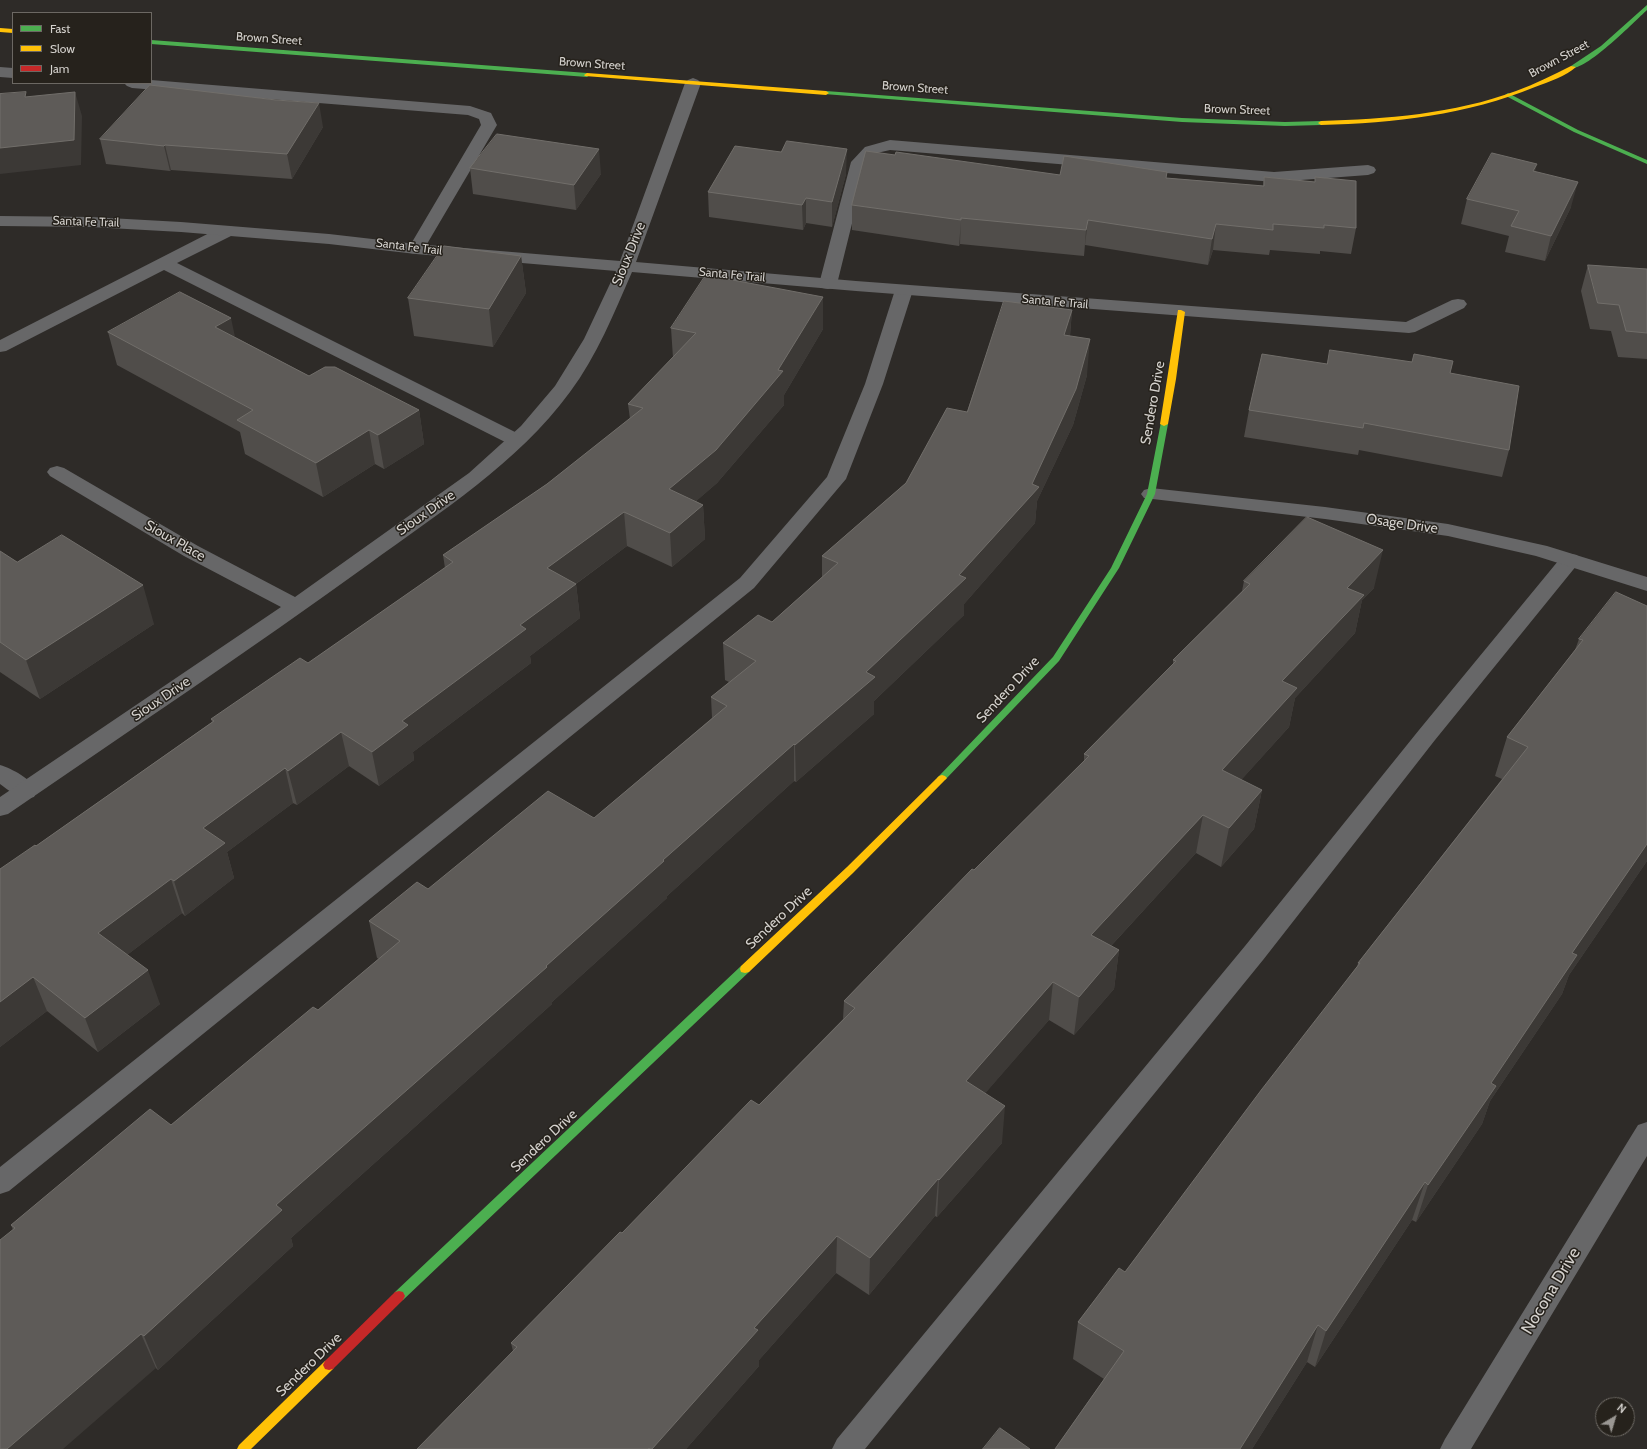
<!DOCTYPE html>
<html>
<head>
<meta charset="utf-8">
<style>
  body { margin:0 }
  #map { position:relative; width:1647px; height:1449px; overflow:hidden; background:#2e2b28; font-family:Cabin,sans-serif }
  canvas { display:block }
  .legend { position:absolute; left:12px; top:12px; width:140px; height:72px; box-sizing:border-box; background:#26221c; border:1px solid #6c6863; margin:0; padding:5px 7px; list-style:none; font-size:12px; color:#d4d1cd }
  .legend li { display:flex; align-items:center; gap:8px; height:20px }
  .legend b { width:20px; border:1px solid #6c6863 }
  .north { position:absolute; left:1595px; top:1397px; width:40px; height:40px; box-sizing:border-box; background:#26221c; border:1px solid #6c6863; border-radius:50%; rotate:38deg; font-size:11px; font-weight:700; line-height:16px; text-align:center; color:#d4d1cd }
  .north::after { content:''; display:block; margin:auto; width:14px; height:18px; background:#9a9793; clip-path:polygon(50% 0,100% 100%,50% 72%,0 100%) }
</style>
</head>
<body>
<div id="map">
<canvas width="1647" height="1449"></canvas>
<ul class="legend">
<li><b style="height:5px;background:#4caf50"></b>Fast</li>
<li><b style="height:5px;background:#ffc107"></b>Slow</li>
<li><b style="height:5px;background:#c62828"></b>Jam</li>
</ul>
<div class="north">N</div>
</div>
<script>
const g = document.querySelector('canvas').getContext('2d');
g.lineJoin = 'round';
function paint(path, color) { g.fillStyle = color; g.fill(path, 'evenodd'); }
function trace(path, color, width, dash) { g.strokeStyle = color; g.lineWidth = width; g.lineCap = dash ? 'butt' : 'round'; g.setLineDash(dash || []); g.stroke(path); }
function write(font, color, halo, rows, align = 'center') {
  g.font = font + ' Cabin,sans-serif'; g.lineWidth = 3; g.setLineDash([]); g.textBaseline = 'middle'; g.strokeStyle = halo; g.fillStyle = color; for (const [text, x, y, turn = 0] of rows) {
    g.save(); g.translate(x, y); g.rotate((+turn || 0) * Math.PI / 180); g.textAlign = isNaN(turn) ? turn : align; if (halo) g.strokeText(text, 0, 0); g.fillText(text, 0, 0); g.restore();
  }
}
paint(new Path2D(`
  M0,67L13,68V78L0,77Z
  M151,80L470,106L491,113L497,125L424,249L422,253L416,254L410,253L408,249L481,125L479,119L468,115L132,88L127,86L124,83H151Z
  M890,140L1274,172L1368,165L1374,167L1376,170L1374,173L1368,175L1274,182L890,150L877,153L867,163L837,284L834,288L828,289L822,288L819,284L851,162L865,147Z
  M227,226L233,227L235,231L233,235L177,263L523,436L525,440L523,444L516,446L509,444L164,270L6,351L0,352V340L221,227Z
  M904,285L910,286L913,290L883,384L846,479L754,588L9,1191L0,1194V1167L740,578L827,477L865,384L895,290L898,286Z
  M1570,554L1577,555L1580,560L1577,565L1435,740L1263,960L865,1449H832L837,1439L1245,946L1419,730L1563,555Z
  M0,765C13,769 31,779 37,791L34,797C20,801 11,792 0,784Z`), '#676768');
paint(new Path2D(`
  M693,78L698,80L701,83L636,262L856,281L1406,322L1452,300L1458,299L1464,300L1467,304L1464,308L1415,332L1409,333L856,291L632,272C614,313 597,356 570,392C517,464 440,512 369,564C250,650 129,731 8,814L0,816V797L281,607L184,556L50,476L47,472L50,468L57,466L64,468L198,546L295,597L469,473L521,426L555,386L584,339L616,271L416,254L329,244L181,232L91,227L0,226V216L91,217L181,222L329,234L416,244L620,261L685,83L688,80Z
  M1151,488L1325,507L1448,524L1547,546L1647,577V591L1536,556L1448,536L1325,519L1144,498L1141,494L1144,490Z
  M1647,1122V1156L1471,1449H1440L1445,1439L1638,1125Z`), '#676768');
paint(new Path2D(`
  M1647,5V10C1634,22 1587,70 1571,68V66L1601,46Z
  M151,40L587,73L590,75L587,77L151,44Z
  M826,91L1182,118L1285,122L1321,121L1324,123L1321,125L1285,126L1182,122L824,94L823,93Z
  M1508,93L1578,130L1647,160V164L1574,132L1506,96L1505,95Z
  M1161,422H1167L1168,424L1155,494L1119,568L1059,661L945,780H939L937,778L939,776L1053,657L1111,568L1147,494Z
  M745,965L749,966L750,969L749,972L403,1300L399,1301L395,1300L393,1296L395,1292L741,966Z`), '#4caf50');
paint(new Path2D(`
  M0,28L13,29V33L0,32Z
  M1571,66L1576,67C1566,76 1549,82 1535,87C1467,115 1394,123 1321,125L1318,123L1321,121C1386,119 1454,114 1516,91C1535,84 1553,75 1571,66Z
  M587,73L826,91L829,93L826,95L585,76L584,75Z
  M1178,310H1181L1185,312L1176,379L1168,424L1164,426L1160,424Z
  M942,775L945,776L947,778L945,780L853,873L749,972L745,973L741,972L740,969L741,966L847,867L939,776Z
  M329,1360L333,1361L335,1365L333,1369L251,1449H237L239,1445L325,1361Z`), '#ffc107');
paint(new Path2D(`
  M399,1291L403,1292L405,1296L403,1300L333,1369L329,1370L325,1369L323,1365L325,1361L395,1292Z`), '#c62828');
paint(new Path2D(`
  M323,127L292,179L171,170L170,171L106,164L100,139Z
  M470,168L601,174L576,210L473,194Z
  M1535,172L1571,207L1545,261L1505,252L1509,236L1461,224L1467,199Z
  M846,174L832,227L806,223L803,230L709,217L708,192Z
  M1060,175L1167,178L1263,186L1264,177L1315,182V177L1356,228L1351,254L1320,251V254L1270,250L1269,255L1213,250L1208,265L1085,245L1084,256L960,244L959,246L852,230V205Z
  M521,256L526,293L493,347L414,336L408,298Z
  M1588,265L1647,269V359L1618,357L1611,331L1590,329L1581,291Z
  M1072,310L1070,336L1087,375L1073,425L1037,501L1035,523L964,604V615L874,701V714L796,782L794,781L667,896V898L552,1002V1004L291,1238L293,1246L158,1370L13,1230L11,1225L171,1125L318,1010L379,959L377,958L369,921L428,889L594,818L712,718L711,697L729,682L725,680L723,643L772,622L822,577V556L906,483L967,412Z
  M671,328L823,329L784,395V405L717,483L696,501L703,505L705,539L672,567L627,546L576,584L580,618L530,656L531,663L413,752L414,760L379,786L349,766L297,805L293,803L227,852L234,878L185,916L182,913L127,955L160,1004L98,1052L47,1011L0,1047V869L36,846L212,722L211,719L308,663L445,568L443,555L547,484L630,419L628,404L673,358Z
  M108,332L235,337L309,376L419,410L424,444L384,469L375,464L323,497L245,454L240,432L117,365Z
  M1327,364L1450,373L1509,450L1502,477L1359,450L1358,455L1244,437L1249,410Z
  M0,551L17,562L154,624L40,699L0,672Z
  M1244,581L1374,588L1362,600L1355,633L1295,698L1289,727L1241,780L1262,790L1254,829L1221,867L1196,853L1111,946L1119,950L1114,989L1074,1035L1049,1020L985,1093L1002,1143L937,1217L935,1216L869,1295L836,1273L759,1360V1366L686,1449H417L513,1351L511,1343L622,1233L759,1105L843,1019L844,1001L974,870L1084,761V754L1173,664V660L1242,591Z
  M1647,606V861L1569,975L1562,994L1490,1101L1482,1124L1416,1222L1412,1220L1315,1367L1307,1362L1252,1449H1055L1104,1379L1073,1359L1078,1322L1125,1272L1357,967L1358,963L1502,779L1495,776L1507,737L1575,650L1579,639Z`), '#504d4a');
paint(new Path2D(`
  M75,92L82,116L81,165L0,174V148Z
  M319,103L323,127L292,179L287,154Z
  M165,145L171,170L170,171L164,146Z
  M599,149L601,174L576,210L574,185Z
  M847,149L846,174L832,227V202Z
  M1537,164L1531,189L1533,171Z
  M1578,182L1571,207L1545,261L1551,236Z
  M806,198V223L803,230L802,205Z
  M961,218L960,244L959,246L961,220Z
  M1088,220L1085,245L1084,256L1086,230Z
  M1216,224L1213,250L1208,265L1212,239Z
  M521,256L526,293L493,347L489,309Z
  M823,297V329L784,395V405L717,483L671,523L669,489L778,370Z
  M1072,310L1069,345L1064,335Z
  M231,318L238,351L215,327Z
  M1090,339L1087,375L1073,425L1037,501L1035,523L964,604V615L874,701V714L796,782L795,745L866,672L959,575L1032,484Z
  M419,410L424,444L384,469L378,435Z
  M369,430L375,464L323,497L316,463Z
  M703,505L705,539L672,567L670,533Z
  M624,512L627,546L551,602L547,568Z
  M1383,550L1374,588L1362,600L1355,633L1295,698L1289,727L1215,809L1222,770L1282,681L1347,588Z
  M576,584L580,618L530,656L531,663L413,752L414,760L379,786L372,752L402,721L520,625Z
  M143,585L154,624L40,699L26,660Z
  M341,732L349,766L297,805L288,771Z
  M794,744V781L667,896V898L552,1002V1004L291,1238L293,1246L158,1370L144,1336L276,1205L546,966L663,860Z
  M285,768L293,803L227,852L234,878L185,916L174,881L203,828Z
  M1262,790L1254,829L1221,867L1229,828Z
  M1203,815L1196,853L1086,973L1091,935Z
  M1647,844V861L1569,975L1562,994L1490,1101L1482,1124L1416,1222L1428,1185L1491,1083L1572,953Z
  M171,879L182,913L110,968L98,933Z
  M1119,950L1114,989L1074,1035L1079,997Z
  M148,970L160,1004L98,1052L85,1018Z
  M33,977L47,1011L0,1047V1002Z
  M1053,982L1049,1020L963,1119L966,1081Z
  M1005,1106L1002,1143L937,1217L939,1180Z
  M938,1179L935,1216L869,1295L870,1258Z
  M1425,1182L1412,1220L1315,1367L1326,1331Z
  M837,1236L836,1273L759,1360V1366L686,1449H652L754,1328Z
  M1318,1325L1307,1362L1252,1449H1240Z
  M141,1334L156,1368L63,1449H7Z`), '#3c3936');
const building = new Path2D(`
  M150,85L276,100L319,103L287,154L165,145L164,146L100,139Z
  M26,92L25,97L75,92L74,140L0,148V94Z
  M497,134L599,149L574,185L470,168Z
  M787,141L847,149L832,202L806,198L802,205L708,192L735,146L781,152Z
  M866,151L895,155L896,152L1060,175L1064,156L1167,172L1166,178L1264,186V177L1315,182V177L1356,181V228L1324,225V228L1273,224V230L1216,224L1212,239L1088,220L1086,230L961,218V220L852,205Z
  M1492,153L1537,164L1533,171L1578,182L1551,236L1511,226L1519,211L1467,199Z
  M444,246L521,256L489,309L408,298Z
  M1588,265L1647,269V333L1626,331L1619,305L1598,303Z
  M706,275L823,297L778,370L783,371L716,450L669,489L703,505L670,533L624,512L547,568L576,584L520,625L526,629L402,721L408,725L372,752L341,732L288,771L285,768L203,828L225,843L174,881L171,879L98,933L148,970L85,1018L33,977L0,1002V869L35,845L36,846L214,721L211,719L300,658L308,663L453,562L443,555L547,484L643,408L628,404L696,333L671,328Z
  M180,292L231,318L215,327L309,376L325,367H335L419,410L378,435L369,430L316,463L237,420L253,410L108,332Z
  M1004,301L1072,310L1064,335L1090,339L1076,389L1032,484L1039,487L959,575L966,578L866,672L875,677L795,745L794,744L663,860L664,861L546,966L547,967L276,1205L282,1210L144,1336L141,1334L7,1449H0V1240L15,1228L11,1225L150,1109L171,1125L313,1007L318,1010L400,941L369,921L417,882L428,889L548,791L594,818L727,706L711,697L756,661L723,643L758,615L772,622L838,563L822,556L906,483L947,408L967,412Z
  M1330,350L1412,362L1414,354L1453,361L1450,373L1519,386L1509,450L1364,423L1363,428L1249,410L1262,354L1327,364Z
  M1307,517L1383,550L1347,588L1364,595L1282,681L1297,688L1222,770L1262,790L1229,828L1203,815L1091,935L1119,950L1079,997L1053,982L966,1081L1005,1106L939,1180L938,1179L870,1258L837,1236L754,1328L758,1330L652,1449H650L649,1448L648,1449H417L517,1347L511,1343L620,1232L622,1233L751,1100L759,1105L855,1008L844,1001L972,869L974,870L1089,756L1084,754L1176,661L1173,660L1250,584L1244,581Z
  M62,535L143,585L26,660L0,642V551L17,562Z
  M1616,592L1647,606V844L1572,953L1577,955L1491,1083L1496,1086L1428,1185L1425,1182L1326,1331L1318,1325L1240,1449H1055L1124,1351L1078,1322L1119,1268L1125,1272L1262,1089L1360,963H1358L1528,747L1507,737L1583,640L1579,639Z
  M1000,1428L1030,1449H983Z`);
paint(building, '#5e5b58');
trace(building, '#716e6a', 1);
write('12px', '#d4d1cd', '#26221c', [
  ["Brown Street",269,39,4],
  ["Brown Street",1559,59,-28],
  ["Brown Street",592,64,4],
  ["Brown Street",915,88,4],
  ["Brown Street",1237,110,2],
  ["Santa Fe Trail",86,222,2],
  ["Santa Fe Trail",409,247,7],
  ["Santa Fe Trail",732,275,5],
  ["Santa Fe Trail",1055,302,5]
]);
write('14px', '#d4d1cd', '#26221c', [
  ["Sioux Drive",629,254,-68],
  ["Sendero Drive",1153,403,-80],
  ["Sioux Drive",426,513,-35],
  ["Osage Drive",1402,524,8],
  ["Sioux Place",175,541,30],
  ["Sendero Drive",1008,690,-47],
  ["Sioux Drive",161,699,-34],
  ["Sendero Drive",779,918,-43],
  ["Sendero Drive",544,1141,-43],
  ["Sendero Drive",309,1365,-44]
]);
write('17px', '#d4d1cd', '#26221c', [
  ["Nocona Drive",1551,1291,-59]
]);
</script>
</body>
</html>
